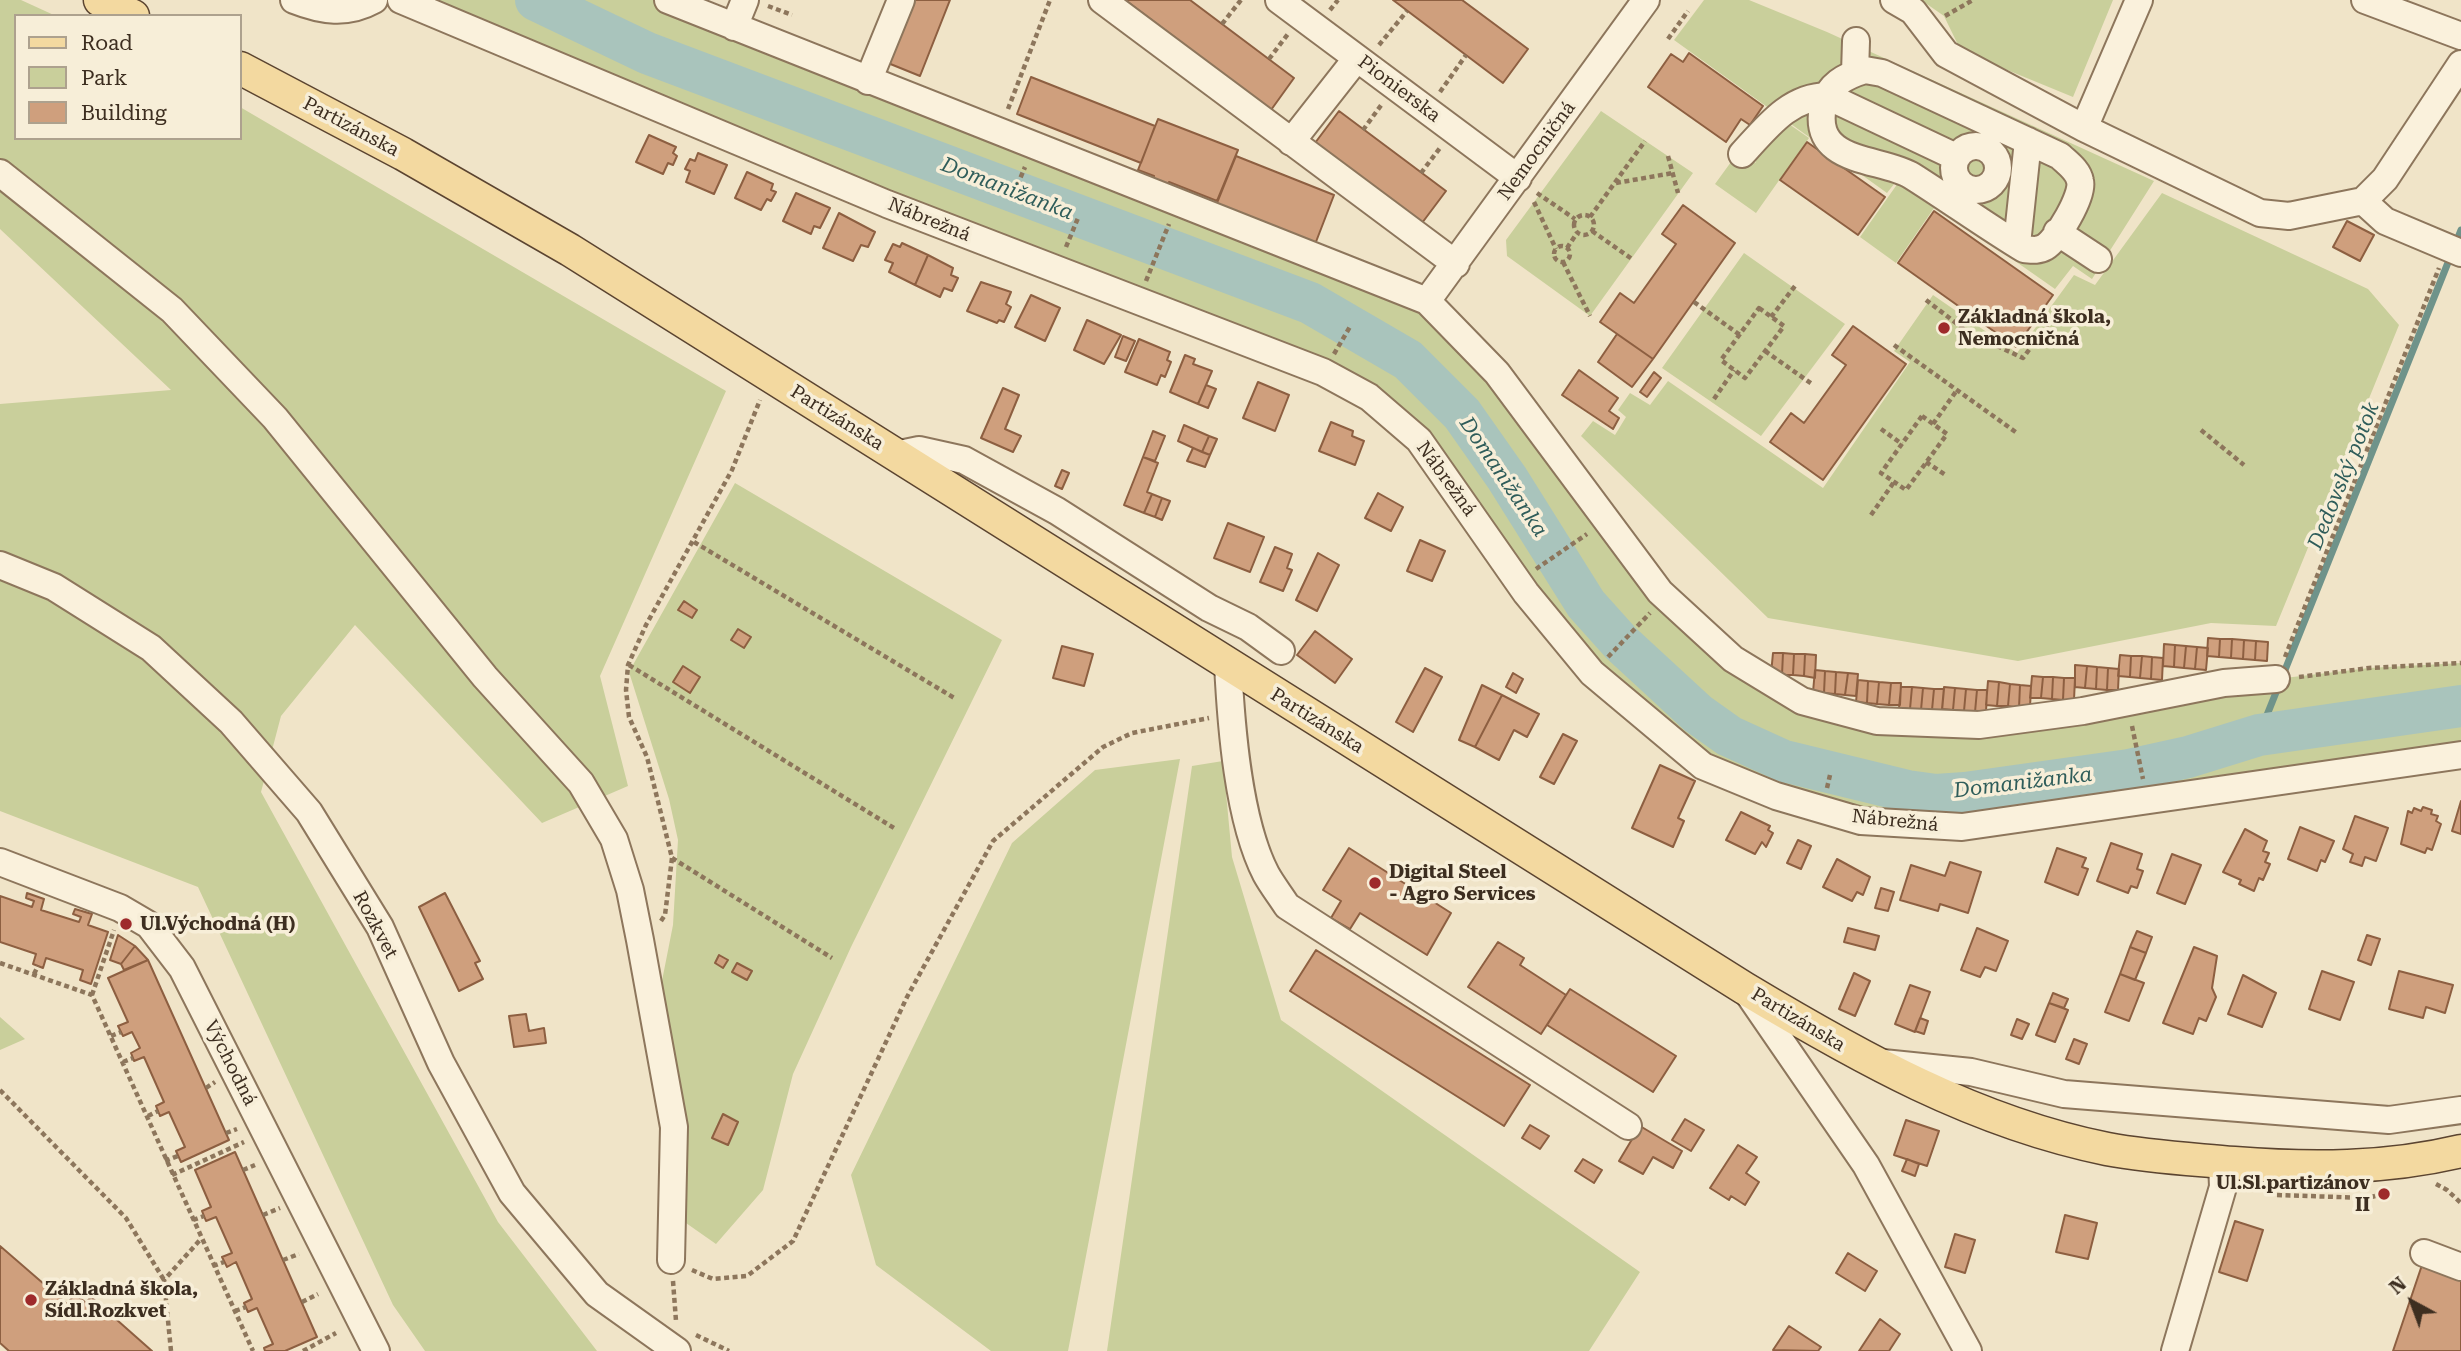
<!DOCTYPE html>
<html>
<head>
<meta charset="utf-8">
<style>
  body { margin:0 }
  #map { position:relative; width:2461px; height:1351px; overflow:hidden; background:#f0e4c8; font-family:"Roboto Serif",serif }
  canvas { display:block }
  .legend { position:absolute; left:14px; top:14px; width:228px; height:126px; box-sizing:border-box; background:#f7eed8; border:2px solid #ada18e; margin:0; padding:9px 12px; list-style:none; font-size:21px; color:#3d2e20 }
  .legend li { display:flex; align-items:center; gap:14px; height:35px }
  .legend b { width:35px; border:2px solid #ada18e }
  .north { position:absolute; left:2377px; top:1267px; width:70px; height:70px; -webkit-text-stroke:5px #f7eed8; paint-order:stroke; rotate:319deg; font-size:19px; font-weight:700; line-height:28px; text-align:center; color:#3d2e20 }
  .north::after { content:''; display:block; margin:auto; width:24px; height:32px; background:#3d2e20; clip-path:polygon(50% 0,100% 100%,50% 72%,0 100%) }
</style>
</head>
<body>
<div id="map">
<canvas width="2461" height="1351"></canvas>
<ul class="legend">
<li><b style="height:9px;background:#f3d9a0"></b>Road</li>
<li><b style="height:19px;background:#c9cf9b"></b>Park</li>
<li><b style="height:19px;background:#cf9f7d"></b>Building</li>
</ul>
<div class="north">N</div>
</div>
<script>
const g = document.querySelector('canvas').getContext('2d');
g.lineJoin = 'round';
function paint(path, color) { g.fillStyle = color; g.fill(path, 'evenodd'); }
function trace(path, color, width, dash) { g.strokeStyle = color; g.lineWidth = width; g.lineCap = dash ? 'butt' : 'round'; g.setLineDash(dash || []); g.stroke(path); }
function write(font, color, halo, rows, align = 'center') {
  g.font = font + ' "Roboto Serif",serif'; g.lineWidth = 7; g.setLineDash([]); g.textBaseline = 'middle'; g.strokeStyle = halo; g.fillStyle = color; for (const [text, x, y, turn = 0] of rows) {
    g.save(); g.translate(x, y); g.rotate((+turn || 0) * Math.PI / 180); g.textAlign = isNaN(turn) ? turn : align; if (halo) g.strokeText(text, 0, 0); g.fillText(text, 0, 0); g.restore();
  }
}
paint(new Path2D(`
  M0,0H21L56,16H16V138H240V107L726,391L600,676L628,786L542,823L355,625L281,716L261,792L498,1222L597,1351H425L393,1305L198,887L0,811V404L171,390L0,229Z
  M401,0H668L1427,301L1660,592L1802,701L1979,725L2276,679L2369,668L2461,663V755L1962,827L1861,821L1703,766L1592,673L1369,397Z
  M1704,0H1749L1827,32L2154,181L2092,279L2073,266L2055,289L1898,179L1887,193L1674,40Z
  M1921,0H2113L2073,97L1961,51L1944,16Z
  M1601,111L1693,173L1590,316L1507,256L1506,240Z
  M1786,122L1809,138L1756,213L1715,184L1739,151L1756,163L1754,158Z
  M1898,183L1934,208L1896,263L1860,237Z
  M2162,193L2368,289L2399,325L2276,626L2211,623L2018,661L1768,618L1581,436L1593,421L1615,435L1626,417L1618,410L1630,393L1650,405L1668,381L1823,488L1910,362L1894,351L1933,295L2017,353L2074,275L2095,285Z
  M1744,253L1845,324L1761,436L1662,368Z
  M735,483L1002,640L851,947L793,1074L763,1190L716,1244L686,1223L685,1136L660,991L673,925L678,840L669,799L629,672Z
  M1180,759L1068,1351H991L876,1265L851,1175L1012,843L1095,770Z
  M1223,761L1232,857L1281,1020L1640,1272L1589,1351H1107L1192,766Z
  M0,1017L25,1039L0,1050Z`), '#c9cf9b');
trace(new Path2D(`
  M2259,735L2461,230`), '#6f938a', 7);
trace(new Path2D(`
  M536,0L647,53L1310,303L1408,360L1462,414L1507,478L1586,604L1621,643L1698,714L1729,736L1784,761L1907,791L1936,795L1965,793L2129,770L2188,757L2259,735L2461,706`), '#a9c4bc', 42);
const building = new Path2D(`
  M908,0H950L920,76L883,61Z
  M1125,0H1190L1294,78L1271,110Z
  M1393,0H1462L1528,49L1503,83Z
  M1689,53L1763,106L1750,125L1741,119L1726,142L1648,87L1671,54L1683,62Z
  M1031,77L1155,126L1141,163L1017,114Z
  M1339,111L1446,191L1422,223L1315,143Z
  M1158,119L1238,150L1217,201L1169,182L1166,188L1151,182L1154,176L1138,170Z
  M649,135L676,147L673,153L677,156L673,165L668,163L663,174L636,162Z
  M1807,142L1885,197L1858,235L1780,180Z
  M698,153L727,165L714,194L686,182L690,171L685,169L690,159L695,161Z
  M1236,156L1334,195L1314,247L1215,208Z
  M747,172L773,184L771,190L776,192L771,201L767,199L761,210L735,198Z
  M796,193L830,208L820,228L814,226L811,234L783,221Z
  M1683,205L1735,243L1653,359L1600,322L1620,293L1634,303L1676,244L1662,234Z
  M1934,211L2053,295L2016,347L1898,263Z
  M839,213L875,232L868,247L861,245L853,261L823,248Z
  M2347,221L2374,235L2360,261L2333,247Z
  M902,243L928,255L915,285L889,272L893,263L885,260L893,244L900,247Z
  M928,255L953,268L951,275L958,278L952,291L944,288L940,297L915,285Z
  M981,282L1011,292L1006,304L1011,307L1004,322L999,320L997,323L967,311Z
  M1031,295L1060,308L1045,341L1015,327Z
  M1087,320L1121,335L1104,364L1074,350Z
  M1853,326L1906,364L1823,480L1770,442L1791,413L1804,423L1846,365L1832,355Z
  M1617,334L1653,359L1632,387L1598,362Z
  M1123,336L1135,341L1126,361L1115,357Z
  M1139,339L1170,352L1167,360L1171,362L1165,377L1161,375L1157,385L1125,372Z
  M1185,355L1195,359L1193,364L1212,371L1198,404L1170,392Z
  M1579,370L1618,398L1609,411L1619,418L1613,429L1562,395Z
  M1654,372L1661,378L1647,397L1640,392Z
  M1258,382L1289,395L1275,431L1243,418Z
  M1206,385L1216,389L1208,408L1198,404Z
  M1003,388L1019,395L1005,429L1021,436L1013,452L981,438Z
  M1331,422L1353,431L1352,436L1364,441L1355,465L1319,451Z
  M1184,425L1209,436L1202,452L1178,441Z
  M1153,431L1165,436L1155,461L1143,457Z
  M1209,436L1217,439L1210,455L1202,452Z
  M1193,448L1210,455L1205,467L1187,461Z
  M1143,457L1158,463L1147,492L1152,494L1144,513L1124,505Z
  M1062,470L1069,473L1062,489L1055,486Z
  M1378,493L1403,507L1391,531L1365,518Z
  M1152,494L1162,498L1155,517L1144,513Z
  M1162,498L1170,501L1162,520L1155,517Z
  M1228,523L1264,537L1250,572L1214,558Z
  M1420,540L1445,551L1432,581L1407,571Z
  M1275,547L1292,554L1287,568L1292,570L1283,591L1260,582Z
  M1318,553L1339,565L1317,611L1296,600Z
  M684,601L697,610L692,618L678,610Z
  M738,629L751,637L744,648L731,640Z
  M1315,631L1352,659L1335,683L1297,655Z
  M2208,638L2220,639L2219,657L2207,656Z
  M2220,639H2232L2231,658L2219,657Z
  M2232,639L2244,640L2243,659L2231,658Z
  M2244,640L2256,641L2255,660L2243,659Z
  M2256,641L2268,642L2267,661L2255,660Z
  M2164,644L2175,645L2174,667L2163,666Z
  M2175,645L2186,646L2184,668L2174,667Z
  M1062,646L1093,654L1084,686L1053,678Z
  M2186,646L2197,647L2195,669L2184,668Z
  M2197,647L2208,648L2206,670L2195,669Z
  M1773,653H1783L1782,675L1771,674Z
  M1783,653L1794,654L1793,675H1782Z
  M1794,654H1805L1804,676L1793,675Z
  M1805,654L1816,655L1815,678L1804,676Z
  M2120,655L2131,656L2130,677L2118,676Z
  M2131,656H2142L2140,678L2130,677Z
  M2142,656L2152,657L2151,679L2140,678Z
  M2152,657L2163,658L2162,680L2151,679Z
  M2075,665L2087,666L2085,688L2075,687Z
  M683,666L700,677L690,693L673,682Z
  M2087,666L2097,667L2096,689L2085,688Z
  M2097,667L2108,668L2107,690L2096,689Z
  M1425,668L1442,677L1413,732L1396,722Z
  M2108,668L2119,669L2118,690H2107Z
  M1815,670L1825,671L1824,693L1813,692Z
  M1825,671L1836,672L1835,694L1824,693Z
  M1836,672L1848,673L1845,695L1835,694Z
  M1513,673L1523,679L1516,693L1506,687Z
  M1848,673L1858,674L1856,696L1845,695Z
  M2032,676L2043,677L2041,698H2030Z
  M2043,677H2053L2052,699L2041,698Z
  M2053,677L2064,678L2063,700L2052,699Z
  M2064,678H2075L2074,700H2063Z
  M1858,680L1868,681L1867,703L1856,702Z
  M1868,681L1879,682L1877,704L1867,703Z
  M1988,681L1999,682L1997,706L1986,705Z
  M1879,682L1891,683L1889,705L1877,704Z
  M1999,682L2010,684L2008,706H1997Z
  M1891,683H1901L1900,705H1889Z
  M2010,684L2020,685L2019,708L2008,706Z
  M1482,685L1502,695L1475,747L1459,740Z
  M2020,685L2031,686L2030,708H2019Z
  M1901,687H1912L1910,709L1899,708Z
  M1912,687L1923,688L1921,710L1910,709Z
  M1944,687L1955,688L1953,710L1942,709Z
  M1923,688L1934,689L1932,710H1921Z
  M1955,688L1966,689L1964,711L1953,710Z
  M1934,689H1944L1942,711L1932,710Z
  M1966,689L1977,690L1975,712L1964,711Z
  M1977,690H1987L1986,712H1975Z
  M1502,695L1539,714L1527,737L1514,730L1499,760L1475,747Z
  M1563,734L1577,741L1554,784L1540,777Z
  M1660,765L1695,781L1678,818L1684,821L1673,847L1632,828Z
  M2461,801V834L2452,831Z
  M2423,807L2432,810L2431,814L2438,816L2436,821L2441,824L2432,850L2427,848L2425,853L2401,844L2408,811L2412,813L2414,808L2421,811Z
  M1741,812L1770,826L1768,830L1773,833L1766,847L1762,842L1755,854L1726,840Z
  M2355,816L2388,828L2376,861L2365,857L2362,866L2350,862L2353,854L2343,849Z
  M2300,827L2334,841L2325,862L2321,860L2317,871L2288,859Z
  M2245,829L2267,841L2263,851L2269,853L2265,862L2270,864L2263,880L2259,878L2254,891L2239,884L2241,880L2223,872Z
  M1798,840L1811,846L1801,869L1787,863Z
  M2111,843L2142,854L2137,869L2143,871L2137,888L2131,886L2128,893L2097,881Z
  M1349,848L1451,913L1427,955L1360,913L1350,929L1331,918L1341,901L1323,890Z
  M2057,848L2086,858L2082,867L2088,869L2078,895L2045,882Z
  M2172,854L2201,865L2185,904L2157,893Z
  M1837,859L1870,877L1863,895L1857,892L1852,901L1823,887Z
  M1950,862L1981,872L1968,913L1940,904L1938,911L1900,900L1911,865L1945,876Z
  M1881,888L1894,892L1888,911L1875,908Z
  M27,893L44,899L41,910L79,922L81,917L73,914L75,909L92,914L88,925L108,932L91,984L80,980L83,970L46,958L43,968L33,964L36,954L0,942V896L32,907L34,901L26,898Z
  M445,893L480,961L475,963L483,979L459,991L419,907Z
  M1848,928L1879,936L1875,950L1844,942Z
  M1977,928L2008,941L1996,971L1985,967L1980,977L1961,970Z
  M2137,931L2152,937L2146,953L2130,947Z
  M118,935L135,946L121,964L110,960Z
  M2367,935L2380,939L2371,965L2358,960Z
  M1498,942L1524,958L1520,965L1566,995L1541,1034L1468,987Z
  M135,946L148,960L124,970L121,964Z
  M2130,947L2146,953L2135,980L2120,974Z
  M2194,947L2217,956L2212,988L2216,997L2206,1021L2199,1018L2193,1034L2163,1023Z
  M1316,950L1530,1085L1504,1126L1290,991Z
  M719,955L728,960L723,968L715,963Z
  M148,960L229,1140L181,1162L176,1151L185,1147L169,1112L160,1116L156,1106L164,1102L144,1057L134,1061L133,1058L131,1053L140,1048L132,1032L123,1036L118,1026L128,1022L108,978Z
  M737,963L752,971L747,980L732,972Z
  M2322,971L2354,982L2340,1020L2309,1009Z
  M2399,971L2453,985L2445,1013L2426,1007L2423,1018L2389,1009Z
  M1854,973L1870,981L1855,1016L1839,1009Z
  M2120,974L2144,983L2129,1021L2105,1012Z
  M2243,975L2276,993L2262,1027L2228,1014Z
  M1910,985L1930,992L1915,1032L1895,1024Z
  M1570,989L1676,1056L1653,1092L1547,1025Z
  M2053,993L2068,999L2064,1008L2049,1003Z
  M2049,1003L2068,1010L2055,1042L2036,1035Z
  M526,1014L529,1031L544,1028L546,1043L514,1047L509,1016Z
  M1920,1018L1928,1021L1924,1034L1915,1031Z
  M2017,1019L2029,1024L2022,1039L2011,1035Z
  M2074,1039L2087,1044L2079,1064L2066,1059Z
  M723,1114L738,1122L728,1145L712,1138Z
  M1685,1119L1704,1130L1691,1151L1672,1140Z
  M1906,1120L1939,1131L1927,1166L1894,1155Z
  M1530,1125L1549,1136L1540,1149L1522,1138Z
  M1640,1126L1682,1151L1673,1168L1653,1157L1643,1174L1619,1161Z
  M1738,1145L1757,1157L1746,1173L1759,1182L1745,1205L1731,1196L1729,1200L1710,1188Z
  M235,1152L317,1337L285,1351H265L264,1348L273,1344L257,1308L248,1312L244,1303L252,1299L236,1262L227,1267L222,1257L232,1253L216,1217L206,1221L202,1211L211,1207L195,1170Z
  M1583,1159L1602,1170L1594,1183L1575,1171Z
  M1907,1159L1919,1164L1915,1176L1902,1171Z
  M2065,1215L2097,1223L2088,1259L2056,1252Z
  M2235,1221L2263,1230L2247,1281L2219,1272Z
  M1955,1234L1975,1240L1965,1273L1945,1267Z
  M0,1246L67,1304L75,1294L86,1303L91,1297L152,1351H9L0,1343Z
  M1848,1253L1877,1271L1865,1291L1836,1273Z
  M2422,1265L2461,1278V1351H2393Z
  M1880,1319L1900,1334L1889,1351H1859Z
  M1789,1326L1821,1347L1818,1351L1773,1350Z`);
paint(building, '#cf9f7d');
trace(building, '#8d5f41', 2);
const minor = new Path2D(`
  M294,0C322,11 347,15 374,0
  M401,0L887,204L1323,372L1369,397L1419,440L1526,593L1592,673L1703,766L1776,796L1861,821L1962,827L2461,755
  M668,0L1427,301L1497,373L1660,592L1733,659L1802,701L1877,721L1979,725L2083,711L2224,683L2276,679
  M1102,0L1456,264
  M1279,0L1518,178
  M1894,0L1913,11L1946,54L2084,128L2260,213L2289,216L2363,201L2385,221L2461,253
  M2365,0L2461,36
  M734,27L745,0
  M1865,70L1882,73L2060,156C2067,163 2078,170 2080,181C2084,195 2057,240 2045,247C2038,251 2033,250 2024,249C1986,226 1950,200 1912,176C1881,157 1811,165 1823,106C1828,85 1845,76 1865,70Z
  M1855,73L1856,41
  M868,81L901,0
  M2084,128L2139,0
  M1291,142L1357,58
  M1954 168a22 22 0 1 1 44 0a22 22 0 1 1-44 0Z
  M1742,154C1767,127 1789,97 1827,96L1956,157
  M0,173L172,310L275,418L485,677L581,783L614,839L630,890L640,940L674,1127L671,1260
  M2363,201L2385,179L2461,64
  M2057,232L2098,259
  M2017,244L2028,141
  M1427,301L1646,0
  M895,455L919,450L964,460L1057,511L1209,608L1248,627L1281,651
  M0,565L54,587L151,648L231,722L309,812L380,927L441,1063L512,1193L597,1294L677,1351
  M1228,664C1231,725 1238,820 1266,874C1272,885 1280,895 1287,906L1628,1126
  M0,862L120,908L149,925L182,968L376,1351
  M1745,989L1866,1165L1968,1351
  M1883,1063L1971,1072L2064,1094L2389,1120L2461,1110
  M2424,1253L2461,1267
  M2175,1351L2223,1187L2222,1162`);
const major = new Path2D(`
  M100,0L133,16
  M240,68L403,154L570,250L1744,988C1859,1057 1974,1122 2107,1149C2149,1157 2191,1159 2234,1163C2310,1169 2386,1169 2461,1151`);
trace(minor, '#8d765c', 30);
trace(major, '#5b4430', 35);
trace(new Path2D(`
  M768,6L792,15
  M1330,10L1338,0
  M1945,16L1973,0
  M1222,24L1241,0
  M1668,39L1688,11
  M1379,45L1407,11
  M1269,59L1288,34
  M1440,92L1466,55
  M1008,109L1050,0
  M1363,130L1382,104
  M1668,156L1678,193
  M1421,173L1440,148
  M1616,183L1673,173
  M1014,193L1025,167
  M1537,193L1575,219
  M1534,202L1556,249
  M1574 225a10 10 0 1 1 20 0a10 10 0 1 1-20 0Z
  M1590,217L1645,141
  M1592,231L1632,259
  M1554 254a8 8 0 1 1 16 0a8 8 0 1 1-16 0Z
  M1066,247L1078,218
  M1567,248L1577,233
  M1563,262L1590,316
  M1146,281L1169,224
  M1926,300L1969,333L2023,358L2048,324L2038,317
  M1694,302L1740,335
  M1759,308L1784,326L1745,378L1721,360Z
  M1771,317L1795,286
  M1894,345L2017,433
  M1765,351L1812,384
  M1334,354L1351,325
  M1714,399L1734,370
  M1922,416L1947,434L1906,490L1881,473Z
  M1933,424L1957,390
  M1881,429L1902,444
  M2201,430L2244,465
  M1926,462L1947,476
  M1871,515L1894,482
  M694,542L956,699
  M1536,569L1587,534
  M1608,657L1650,613
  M2285,657L2439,268
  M629,665L894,828
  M2299,677L2369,668L2461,663
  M2132,726L2143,779
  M1827,788L1830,775
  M672,858L832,958
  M661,921L665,915L672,858L647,757L629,717L626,690L628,665L646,625L732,470L760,400
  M0,963L92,995L253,1351
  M34,974L38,966
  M92,995L114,930
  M111,1036L121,1032
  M123,1062L133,1058
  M206,1088L215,1082
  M0,1090L126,1218L164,1280
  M148,1116L158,1111
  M226,1133L237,1129
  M165,1161L178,1156
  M243,1170L255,1165
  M172,1175L244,1142
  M2436,1184L2447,1190L2461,1203
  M2277,1195L2368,1198L2390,1192
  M263,1215L280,1208
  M193,1220L204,1216
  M283,1260L299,1254
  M213,1266L224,1262
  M692,1270L713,1279L747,1276L793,1241L907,997L993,841L1103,747L1132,733L1209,718
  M673,1281L676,1321
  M302,1302L318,1294
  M235,1311L246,1307
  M696,1335L729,1351
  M171,1351L164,1280L200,1240
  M303,1351L336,1333`), '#8d765c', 4.5, [5, 3.5]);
trace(minor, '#faf1dc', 26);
trace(major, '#f3d9a0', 32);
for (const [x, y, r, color] of [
  [1944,328,7,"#9e2a2b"],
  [1375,883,7,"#9e2a2b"],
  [126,924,7,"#9e2a2b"],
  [2384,1194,7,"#9e2a2b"],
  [31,1300,7,"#9e2a2b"]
]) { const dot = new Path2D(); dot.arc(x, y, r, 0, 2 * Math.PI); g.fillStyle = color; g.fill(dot); trace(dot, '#f7eed8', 2.5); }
write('19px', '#3d2e20', '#f7eed8', [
  ["Pionierska",1399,89,37],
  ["Partizánska",351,127,28],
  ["Nemocničná",1537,151,-54],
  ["Nábrežná",929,220,22],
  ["Partizánska",837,418,32],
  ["Nábrežná",1446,479,54],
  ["Partizánska",1317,721,32],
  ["Nábrežná",1895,821,6],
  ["Rozkvet",375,925,62],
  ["Partizánska",1798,1020,31],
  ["Východná",230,1063,63]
]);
write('bold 19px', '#3d2e20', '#f7eed8', [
  ["Základná škola,",1958,317],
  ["Nemocničná",1958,339],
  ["Digital Steel",1389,872],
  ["- Agro Services",1389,894],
  ["Ul.Východná (H)",140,924],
  ["Ul.Sl.partizánov",2370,1183,"right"],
  ["II",2370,1205,"right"],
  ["Základná škola,",45,1289],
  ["Sídl.Rozkvet",45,1311]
], 'left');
write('italic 21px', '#2f5d5a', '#f7eed8', [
  ["Domanižanka",1007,189,21],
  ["Dedovský potok",2344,476,-68],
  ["Domanižanka",1503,477,56],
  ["Domanižanka",2023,783,-7]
]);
</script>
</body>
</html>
